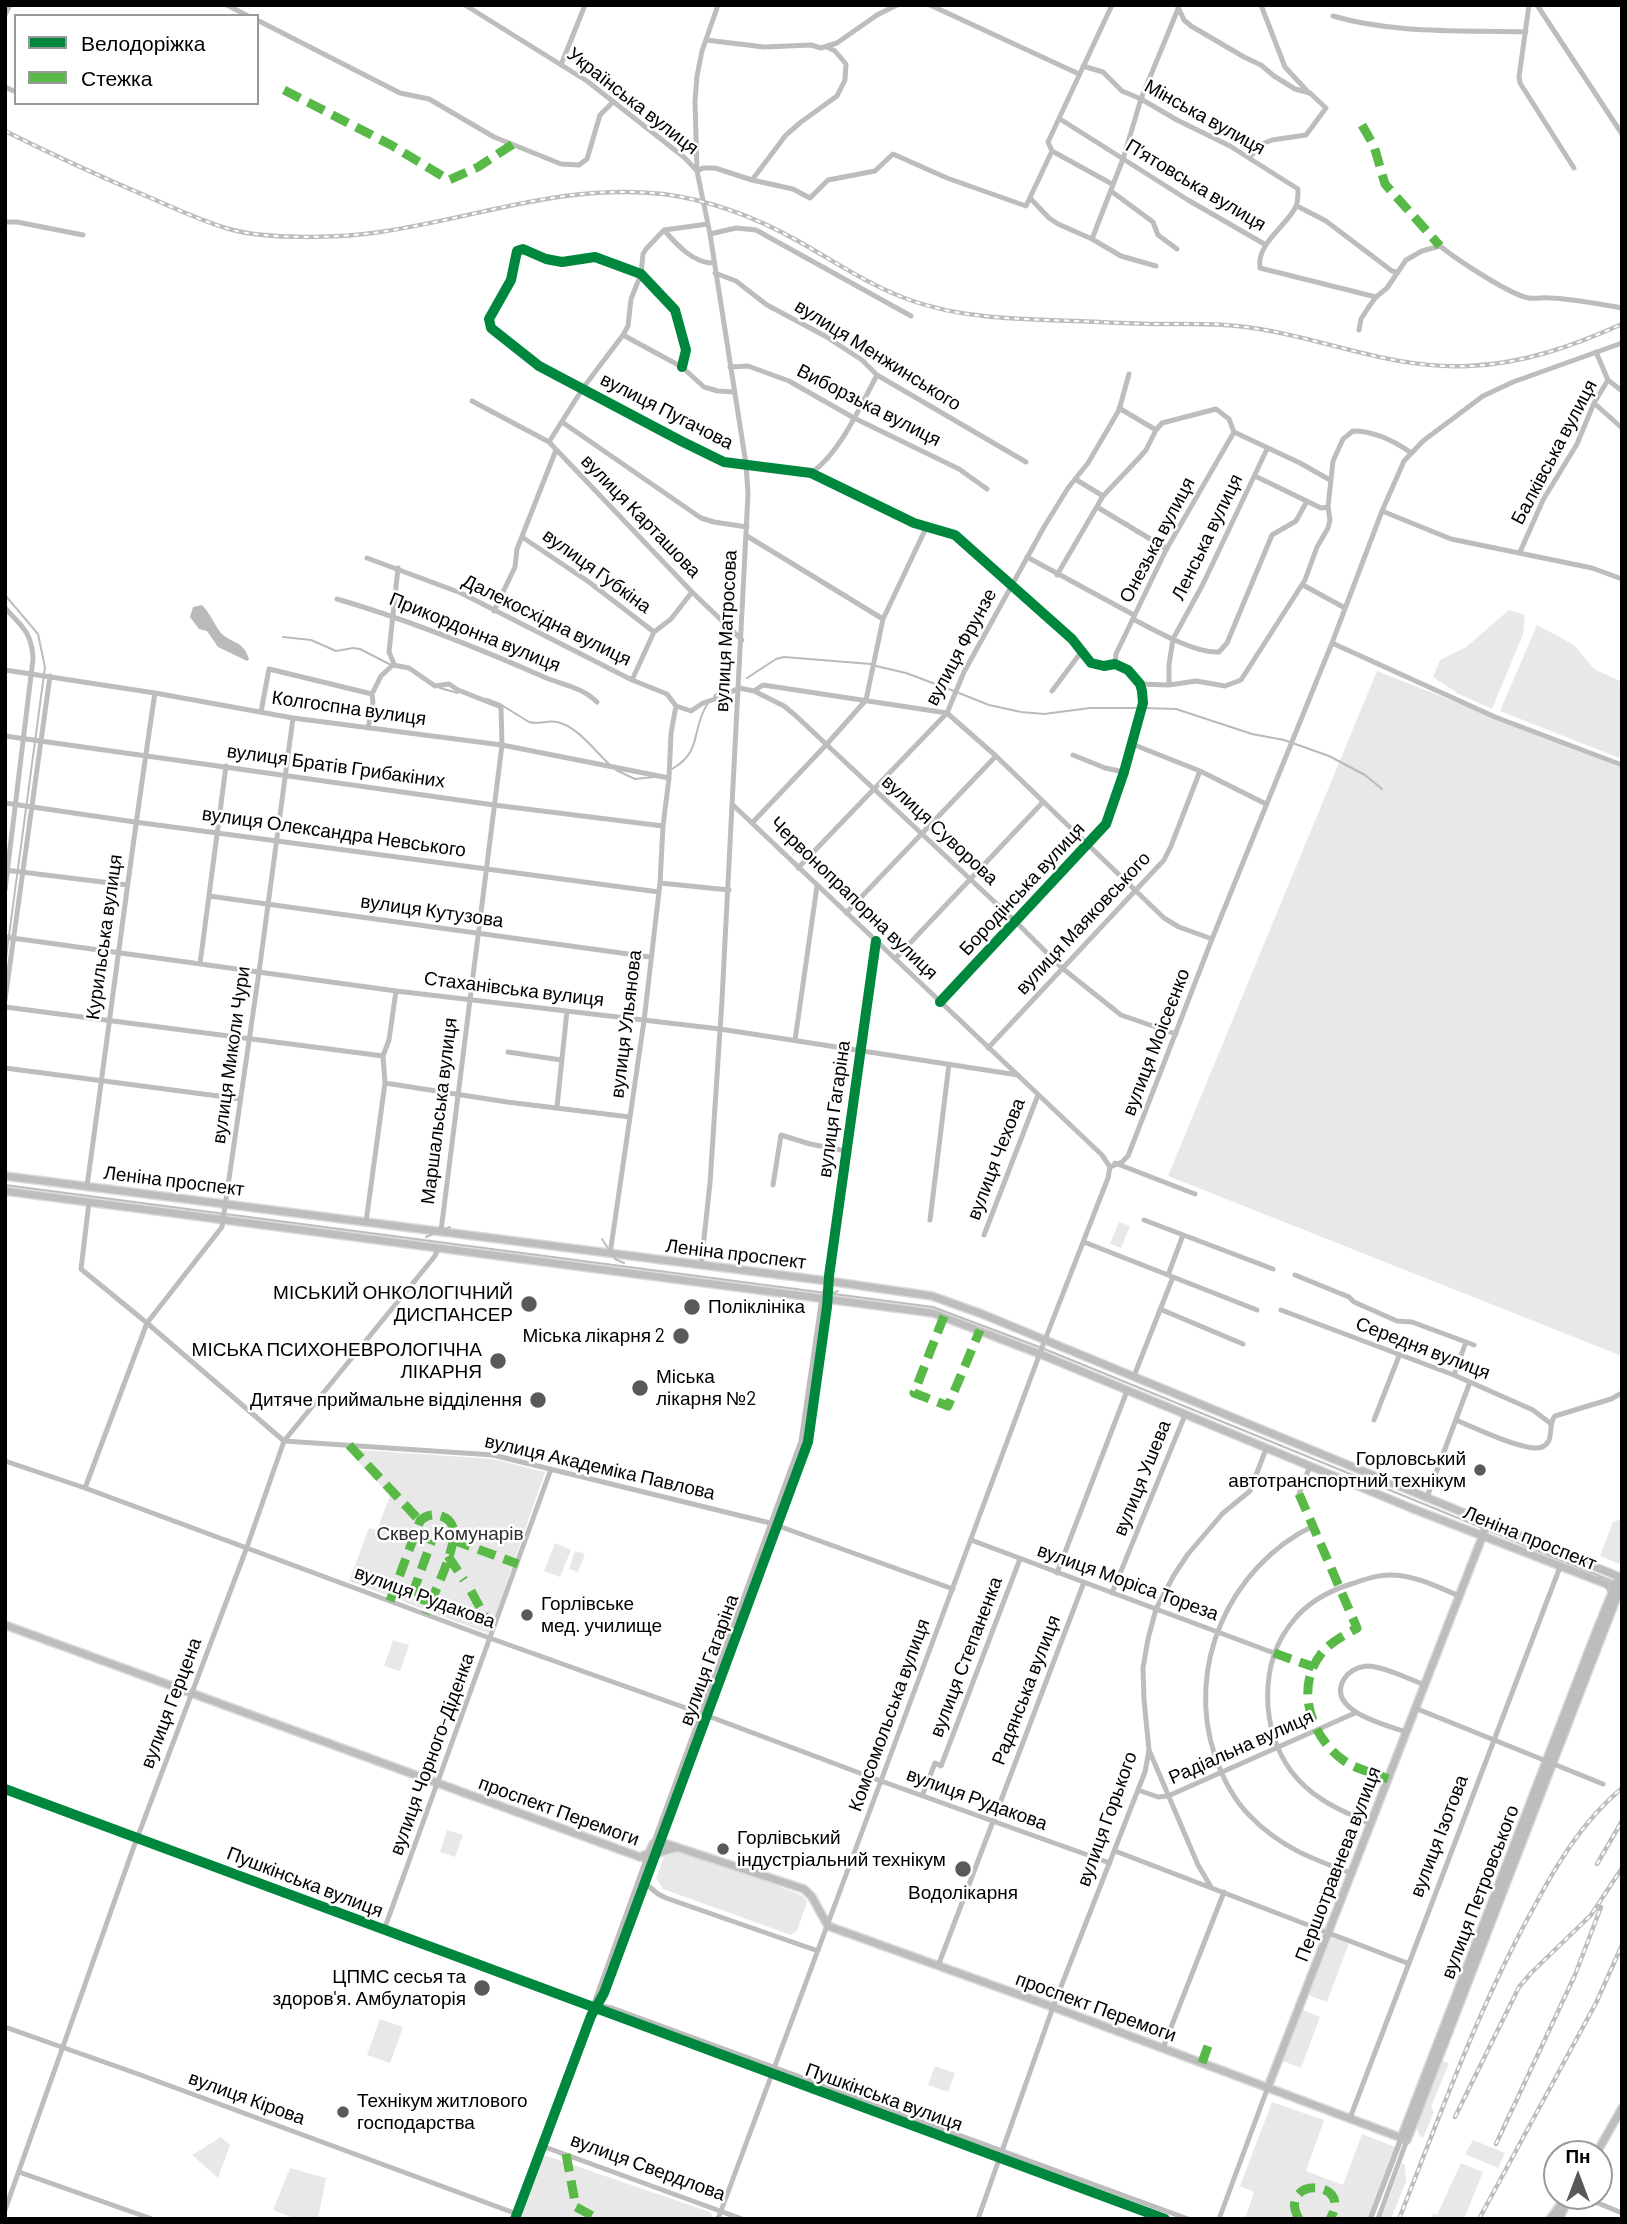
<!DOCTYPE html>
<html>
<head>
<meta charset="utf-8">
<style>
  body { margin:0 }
  #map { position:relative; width:1627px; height:2224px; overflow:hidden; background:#fff; font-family:Barlow,sans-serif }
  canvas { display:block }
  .frame { position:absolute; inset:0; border:7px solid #000; pointer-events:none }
  .legend { position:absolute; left:14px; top:14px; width:245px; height:91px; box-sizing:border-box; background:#fff; border:2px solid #999; margin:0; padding:9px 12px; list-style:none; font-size:21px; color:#000 }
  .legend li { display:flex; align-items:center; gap:14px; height:35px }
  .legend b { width:35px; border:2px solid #999 }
  .north { position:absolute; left:1543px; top:2140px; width:70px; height:70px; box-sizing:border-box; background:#fff; border:2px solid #999; border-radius:50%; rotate:0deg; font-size:19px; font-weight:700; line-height:28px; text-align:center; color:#000 }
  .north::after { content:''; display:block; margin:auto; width:24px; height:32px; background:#595959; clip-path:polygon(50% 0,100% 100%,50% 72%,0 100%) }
</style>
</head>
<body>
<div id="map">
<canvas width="1627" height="2224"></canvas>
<div class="frame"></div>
<ul class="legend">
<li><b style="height:9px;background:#00873e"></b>Велодоріжка</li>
<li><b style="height:9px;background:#58b947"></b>Стежка</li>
</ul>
<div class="north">Пн</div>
</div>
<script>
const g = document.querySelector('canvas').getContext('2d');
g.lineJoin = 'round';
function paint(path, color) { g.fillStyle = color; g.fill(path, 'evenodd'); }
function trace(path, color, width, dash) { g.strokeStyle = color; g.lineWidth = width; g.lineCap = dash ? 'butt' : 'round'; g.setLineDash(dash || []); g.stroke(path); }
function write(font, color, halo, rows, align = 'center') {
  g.font = font + ' Barlow,sans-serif'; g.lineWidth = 5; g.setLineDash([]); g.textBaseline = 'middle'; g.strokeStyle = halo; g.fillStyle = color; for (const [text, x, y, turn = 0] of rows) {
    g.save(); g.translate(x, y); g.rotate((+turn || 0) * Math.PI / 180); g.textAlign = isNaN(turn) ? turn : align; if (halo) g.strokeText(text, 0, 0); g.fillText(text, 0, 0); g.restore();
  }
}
paint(new Path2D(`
  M1509,610L1525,615L1523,634L1492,709L1457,693L1433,677L1440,660L1466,647Z
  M1537,625L1574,645L1594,669L1622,682V759L1500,711Z
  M1377,671L1622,768V1356L1168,1176Z
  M1119,1222L1130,1226L1121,1248L1110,1244Z
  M347,1449L493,1459L545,1472L489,1634L349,1581L369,1528L377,1530L390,1496Z
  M1622,1519V1565L1600,1556L1613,1522Z
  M555,1543L571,1550L560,1577L544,1571Z
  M575,1551L585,1554L578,1572L569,1569Z
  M393,1640L409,1645L400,1671L384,1666Z
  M447,1830L463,1835L455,1857L440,1852Z
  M678,1850L733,1868L803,1896L807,1902L797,1931L791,1935L663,1889L656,1878L664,1857Z
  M1331,1936L1349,1943L1327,2002L1308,1995Z
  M1303,2010L1320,2017L1301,2068L1283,2061Z
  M380,2019L403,2027L390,2063L367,2055Z
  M1442,2061L1449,2063L1431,2107L1434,2112L1423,2138L1419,2135L1416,2126Z
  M935,2066L955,2073L948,2092L928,2085Z
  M1272,2102L1324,2120L1306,2171L1343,2185L1362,2134L1395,2147L1367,2219H1245L1254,2192L1240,2186Z
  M221,2137L230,2145L218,2178L192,2155Z
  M1473,2140L1505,2153L1498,2168L1465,2154Z
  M544,2155L710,2212L714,2219H521Z
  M1402,2163L1405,2165L1406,2181L1391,2219H1381Z
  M1461,2163L1483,2172L1464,2219H1430L1432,2214L1437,2215Z
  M290,2168L326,2178L318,2219H296L273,2210Z`), '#e8e8e8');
paint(new Path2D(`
  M202,605C210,613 214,624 221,633C232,644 243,640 249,659L247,661L218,647L207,631L199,629L190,617L193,607Z`), '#bababa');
trace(new Path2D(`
  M283,637L311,640L336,651L353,648L360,649L391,665
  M876,666L906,673L954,691
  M747,678L776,659L784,657L871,664
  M440,688L458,693
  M959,693L989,705L1021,712L1044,714L1090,708H1139
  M714,696L731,681
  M487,699L500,704L529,722C538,725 547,720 557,722C577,726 595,751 609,764
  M1144,708L1176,709L1252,734L1284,740L1329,756L1365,775L1382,789
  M672,769C704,750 690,730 708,703
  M616,770L635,779L654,777`), '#bababa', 2);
const major = new Path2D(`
  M5,1176L828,1281L932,1296L982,1314L1622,1578
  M5,1191L933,1313L1040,1354L1411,1508L1622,1590
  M5,1625L640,1857C654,1858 663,1849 676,1848
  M640,1857L649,1853L653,1844L664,1843L804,1889L812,1897L828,1926L1053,2007L1407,2140L1622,1584
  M1268,2087L1488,1522
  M1401,2138L1596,1632L1616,1583L1621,1577
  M1596,2154L1622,2108
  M1550,2219L1567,2196
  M1559,2219L1570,2196`);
trace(major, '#dbdbdb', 10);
trace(new Path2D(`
  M227,5L248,16
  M465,5L587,81L685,158L697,171
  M930,5L1079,74
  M1177,5L1184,20L1191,26L1244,57L1261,65L1274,76L1295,89L1310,93L1326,108L1306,135L1272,140L1262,144L1249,158
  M1261,5L1285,67L1309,93
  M1529,5L1519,77L1520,83L1574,168
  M1537,5L1622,134
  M5,15L10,5
  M1333,16C1394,34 1462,30 1526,32
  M257,20L400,93L429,99L494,137L561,164L579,165L587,159L600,115L613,102
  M706,40L764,47L811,45L821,48L837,43L877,15L897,5
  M561,65L585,5
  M1083,66L1103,72L1122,91L1141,99L1177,120L1230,146L1298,189C1298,194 1298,202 1296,206C1289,224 1256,243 1260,268L1376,297
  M5,87L16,92
  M1060,119L1188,200L1266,245
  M1052,151L1112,184
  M697,171L703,168H715L752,180L793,189L810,198L828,180L875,171L893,154L947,178L1026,206L1052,151L1048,142L1112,5
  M752,180L786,135L801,122L837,96L845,80L846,64L835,51L827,47
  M1111,191L1153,222L1158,235L1177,249
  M1030,198L1049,218L1058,224L1092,239L1121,256L1156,266
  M1297,206L1326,221L1392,271L1397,272
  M5,222H17L83,235
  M664,230C676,244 694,264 714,263
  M710,234L736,228L756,230L911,316
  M1092,239L1123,159L1141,99L1178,9
  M715,273L736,281L767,305L825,336L862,360L877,375L1026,462
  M1359,330L1361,319L1368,308L1376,297L1387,288L1406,260L1422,251L1440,246C1456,259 1510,295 1529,298C1536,299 1544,297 1551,298C1575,299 1598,304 1622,308
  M623,335L682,367L704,387L718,391L734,392
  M1596,352L1608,380
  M682,367L686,350L675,310L641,274L595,257L562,262L546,259L523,249L517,251L511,280L489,319L491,328L539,366L681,441L724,462L811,473L914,523L955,535L1072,639L1091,663L1104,666L1115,664L1128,670L1140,684L1142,691L1143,703L1124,772L1106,824L940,1002
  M730,367L748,366L789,381L854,418L959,469L987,489
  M472,401L549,442L692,592L742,640
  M1594,403L1622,428
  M1119,408L1156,430
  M562,422L701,518L714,522L747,527
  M1234,432L1300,463L1330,480
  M549,442L583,388L623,335L628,326L631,299L641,274L643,254L646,249L664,230L708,224
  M811,473C840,453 860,407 877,375
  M1255,476L1321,508L1328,507
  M1075,479L1103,496
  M1097,507L1167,549
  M1382,511L1451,539L1592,568L1622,579
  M747,536L883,619
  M522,537L589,582L654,632
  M1520,552L1543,500L1577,444L1594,403L1608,380L1622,391
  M1027,557L1134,615
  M367,558L461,593L632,680L667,694L676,706
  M1057,575L1103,496L1139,458L1146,450L1156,430L1162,423L1216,409L1229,419L1234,432
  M1303,585L1345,608
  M337,599C409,620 476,647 544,677C563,685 582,687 597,702
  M5,608C22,626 32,633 33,659L5,890
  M494,611L515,567L517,549L556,450
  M1133,619C1154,630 1196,654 1219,652L1227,643L1272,535L1296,521L1307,501
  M1332,643L1495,717L1622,765
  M1115,664L1116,654L1166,550L1234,432
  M393,665L409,668L435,686L449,684L458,690L501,707L502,745L441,1231
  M5,670L155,693L293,718L502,745L669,778L663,826L660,883L644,1021L610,1254
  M632,680L654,632L671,619L692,592
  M1140,684L1169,685L1196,681L1225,686L1241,680L1305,580L1317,547L1328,528L1330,520L1328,507L1333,461L1343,439L1353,431C1373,431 1394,441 1410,452
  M1169,685V665L1173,639L1203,584L1267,449
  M754,691L784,706L795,715L1016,922L1062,968L1121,1015L1176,1034
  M1052,691L1082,651
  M372,694L381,676L394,664L389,652L398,568
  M676,706L691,711L703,703L721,697L739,688L754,691L763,685L947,713L996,756L1164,918L1179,927L1212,939
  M261,712L269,669L372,694
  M368,728L373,702L372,694
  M5,736L494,805L663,826
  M1132,744L1200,771L1266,804
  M1073,755L1105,768L1124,772
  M669,778L671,733L676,706
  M5,803L135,822L659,892
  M733,805L1102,1155L1110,1167
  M752,823L827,744L866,700L883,619L926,528
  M798,868L947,713L964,672L1044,527L1068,488L1088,463L1119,410L1129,374
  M5,870L127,885
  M660,883L729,890
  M209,896L650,957
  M846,913L996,756
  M5,937L396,991L720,1029L1018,1075
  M895,959L1043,802
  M200,964L226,766
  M5,1000L50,676
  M5,1007L383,1056
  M795,1040L817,886
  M988,1048L1164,860L1171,846L1200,771
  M508,1052L561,1060
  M5,1068L241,1099
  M385,1083L507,1102L630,1117
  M557,1107L567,1011
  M1115,1163L1195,1194
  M1110,1167L1122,1162L1128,1156L1212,939L1332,643L1382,511L1404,461L1423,441L1483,396L1513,382L1622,343
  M773,1185L781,1135L810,1144L846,1151
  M87,1186C110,1022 130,857 155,693
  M89,1202L81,1269L147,1323L284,1441L493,1455L770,1523L953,1589
  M930,1220L949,1064
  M1144,1220L1273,1269
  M366,1222L385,1083L383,1056L389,1040L396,991
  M984,1235L1038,1095
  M1084,1242L1257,1310
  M701,1266L710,1183L722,1000L748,494L746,464L710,234L697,171L695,101L697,76L702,51L718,5
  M1168,1275L1183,1235
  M1295,1275L1349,1297L1354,1302L1397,1321L1412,1322L1474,1345
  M1160,1309L1243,1344
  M1281,1310L1454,1375L1533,1410L1550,1423
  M1454,1375L1466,1342
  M1134,1376L1173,1277
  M1374,1420L1399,1356
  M1456,1420C1471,1426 1532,1456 1544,1446C1555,1439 1547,1425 1555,1416L1611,1399L1622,1393
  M5,1461L85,1488L484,1636L700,1713L881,1781L1110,1863
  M85,1488L147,1323L222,1227L259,972L293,718
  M1299,1494L1310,1466
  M1427,1497L1470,1382
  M1313,1526C1229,1567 1185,1667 1215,1756C1223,1779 1233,1799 1250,1816C1280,1847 1312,1859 1351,1873
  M971,1540L1274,1653
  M1057,1573L1127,1391
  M1112,1593L1185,1415
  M1415,1708L1603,1784
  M1406,1732C1387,1725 1325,1711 1344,1679C1349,1671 1358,1667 1367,1666C1383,1666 1409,1679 1425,1685
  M1149,1750L1198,1865L1211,1887
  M5,1789L1165,2219
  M1138,1790L1158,1797L1168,1796L1355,1713
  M922,1796L935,1763L941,1766L1020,1559
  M1371,1824C1340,1810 1312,1799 1291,1771C1260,1729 1259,1662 1293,1621C1307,1603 1329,1591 1351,1584C1364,1580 1378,1574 1393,1575C1416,1576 1438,1587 1459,1596
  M653,1844L801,1441L821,1304L826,1287
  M1115,1851L1407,1963
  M640,1879L658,1894L666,1898L818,1951
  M384,1930L551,1469
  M938,1966L1084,1582
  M596,2005L612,2008L1188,2219
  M593,2006L648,1854
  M5,2027L138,2074L517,2214
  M1163,2048L1224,1892
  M1350,2118L1560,1567
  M542,2146L742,2219
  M19,2172L152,2219
  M1581,2196L1622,2213
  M5,2210L133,1849L247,1547L284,1441L435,1256L438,1248
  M515,2219L591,2016L604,1993L808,1442L827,1307L829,1276L876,941
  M718,2219L1043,1345L1108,1178L1110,1167
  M978,2219L1053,2007L1145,1772L1149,1750L1144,1700L1143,1668L1148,1639L1156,1609L1174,1575L1188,1554L1223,1513L1250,1491L1266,1449
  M1219,2219L1268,2087
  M1370,2219L1401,2138
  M1378,2219L1407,2140`), '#bdbdbd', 5);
trace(major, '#bdbdbd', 7);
trace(new Path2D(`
  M5,595L38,634L45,667L5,965
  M5,1185L933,1307L1042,1348L1622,1585
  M426,1237L450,1227
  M602,1239L615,1259L624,1263
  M838,1291L829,1295L823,1305L803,1444L600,1993V2002L609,2011L1173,2219
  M1372,2219L1609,1606V1592L1598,1575`), '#bdbdbd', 2);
const rail = new Path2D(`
  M5,131C53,155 101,177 151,198C176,209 202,221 229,229C267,240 341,238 380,232C478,218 561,183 663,194C710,200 757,218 798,241C834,261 870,286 910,300C962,319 1021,319 1076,321C1104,322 1133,324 1161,324C1186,324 1211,323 1237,326C1315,334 1388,370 1468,366C1523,364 1573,346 1622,324
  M1597,1864L1622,1821
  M1455,2117L1519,1987L1532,1972L1591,1915L1622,1868
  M1496,2144L1575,1975L1601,1907
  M1399,2219C1441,2113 1479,2006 1534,1907C1558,1862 1583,1821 1622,1788
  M1479,2219L1596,2003L1622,1945`);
trace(rail, '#bdbdbd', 4.5);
trace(rail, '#fff', 2, [5]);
trace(new Path2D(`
  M284,90L391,145L449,180L478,167L513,144
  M1362,125L1374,146L1385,184L1440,246
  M944,1316L914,1393L948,1406L980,1330
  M349,1445L420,1521
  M1299,1494L1357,1628C1345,1635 1330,1642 1321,1654C1295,1687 1310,1736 1343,1760C1355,1769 1374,1773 1388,1779
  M453,1540L518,1564
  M448,1556L464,1580
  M394,1589L489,1624
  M471,1591L489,1624
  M412,1595L432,1540
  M390,1601L420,1521C433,1508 456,1517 454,1536C450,1563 435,1590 426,1614
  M1274,1653L1314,1667
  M1202,2063L1209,2043
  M566,2154L576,2207L598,2219
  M1299,2219C1275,2177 1355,2178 1330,2219`), '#58b947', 9, [18, 9]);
trace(new Path2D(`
  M682,367L686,350L675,310L641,274L595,257L562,262L546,259L523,249L517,251L511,280L489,319L491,328L539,366L681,441L724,462L811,473L914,523L955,535L1072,639L1091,663L1104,666L1115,664L1128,670L1140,684L1142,691L1143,703L1124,772L1106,824L940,1002
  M5,1789L1165,2219
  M515,2219L591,2016L604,1993L808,1442L827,1307L829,1276L876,941`), '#00873e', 10);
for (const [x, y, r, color] of [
  [529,1304,9,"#595959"],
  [692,1307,9,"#595959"],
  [681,1336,9,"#595959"],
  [498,1361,9,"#595959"],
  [640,1388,9,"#595959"],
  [538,1400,9,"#595959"],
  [1480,1470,7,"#595959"],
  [527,1615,7,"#595959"],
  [723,1849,7,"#595959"],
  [963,1869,9,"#595959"],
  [482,1988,9,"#595959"],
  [343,2112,7,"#595959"]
]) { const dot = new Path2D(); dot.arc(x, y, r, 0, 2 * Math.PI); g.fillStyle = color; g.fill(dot); trace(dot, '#fff', 2.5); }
write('19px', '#000', '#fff', [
  ["Українська вулиця",633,101,38],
  ["Мінська вулиця",1205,117,29],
  ["П’ятовська вулиця",1196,185,31],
  ["вулиця Менжинського",878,355,32],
  ["Виборзька вулиця",869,405,27],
  ["вулиця Пугачова",667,411,27],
  ["Балківська вулиця",1554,452,-62],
  ["вулиця Карташова",641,516,46],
  ["Ленська вулиця",1207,537,-64],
  ["Онезька вулиця",1157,540,-62],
  ["вулиця Губкіна",597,571,36],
  ["Далекосхідна вулиця",547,620,26],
  ["вулиця Матросова",726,631,-87],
  ["Прикордонна вулиця",475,632,22],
  ["вулиця Фрунзе",961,647,-62],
  ["Колгоспна вулиця",349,708,8],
  ["вулиця Братів Грибакіних",336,766,8],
  ["вулиця Суворова",940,830,43],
  ["вулиця Олександра Невського",334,832,8],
  ["Бородінська вулиця",1022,889,-47],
  ["Червонопрапорна вулиця",854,898,44],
  ["вулиця Кутузова",432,911,8],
  ["вулиця Маяковського",1083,923,-47],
  ["Курильська вулиця",104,937,-82],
  ["Стаханівська вулиця",514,989,7],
  ["вулиця Ульянова",626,1024,-83],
  ["вулиця Моісеєнко",1156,1042,-69],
  ["вулиця Миколи Чури",231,1055,-82],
  ["вулиця Гагаріна",834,1109,-82],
  ["Маршальська вулиця",439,1111,-83],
  ["вулиця Чехова",996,1159,-69],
  ["Леніна проспект",174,1181,7],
  ["Леніна проспект",736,1254,7],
  ["Середня вулиця",1423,1348,21],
  ["вулиця Академіка Павлова",600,1467,13],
  ["вулиця Ушева",1142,1478,-68],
  ["Леніна проспект",1530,1538,22],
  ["вулиця Моріса Тореза",1128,1582,20],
  ["вулиця Рудакова",425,1597,20],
  ["вулиця Степаненка",966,1657,-69],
  ["вулиця Гагаріна",709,1660,-70],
  ["Радянська вулиця",1026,1690,-69],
  ["вулиця Герцена",171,1703,-69],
  ["Комсомольська вулиця",889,1715,-70],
  ["Радіальна вулиця",1241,1747,-24],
  ["вулиця Чорного-Діденка",432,1754,-70],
  ["вулиця Рудакова",977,1799,20],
  ["проспект Перемоги",559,1811,20],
  ["вулиця Горького",1107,1819,-70],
  ["вулиця Ізотова",1439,1836,-69],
  ["Першотравнева вулиця",1338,1864,-69],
  ["Пушкінська вулиця",305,1882,21],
  ["вулиця Петровського",1480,1892,-69],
  ["проспект Перемоги",1096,2007,20],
  ["Пушкінська вулиця",884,2097,20],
  ["вулиця Кірова",247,2098,20],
  ["вулиця Свердлова",648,2167,20]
]);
write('19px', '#000', '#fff', [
  ["МІСЬКИЙ ОНКОЛОГІЧНИЙ",513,1293],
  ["ДИСПАНСЕР",513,1315],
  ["Поліклініка",708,1307,"left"],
  ["Міська лікарня 2",665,1336],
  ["МІСЬКА ПСИХОНЕВРОЛОГІЧНА",482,1350],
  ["ЛІКАРНЯ",482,1372],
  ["Міська",656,1377,"left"],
  ["лікарня №2",656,1399,"left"],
  ["Дитяче приймальне відділення",522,1400],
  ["Горловський",1466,1459],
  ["автотранспортний технікум",1466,1481],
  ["Горлівське",541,1604,"left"],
  ["мед. училище",541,1626,"left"],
  ["Горлівський",737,1838,"left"],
  ["індустріальний технікум",737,1860,"left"],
  ["Водолікарня",963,1893,"center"],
  ["ЦПМС сесья та",466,1977],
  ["здоров'я. Амбулаторія",466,1999],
  ["Технікум житлового",357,2101,"left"],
  ["господарства",357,2123,"left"]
], 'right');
write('19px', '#2d2d2d', '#fff', [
  ["Сквер Комунарів",450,1534]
]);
</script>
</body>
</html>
